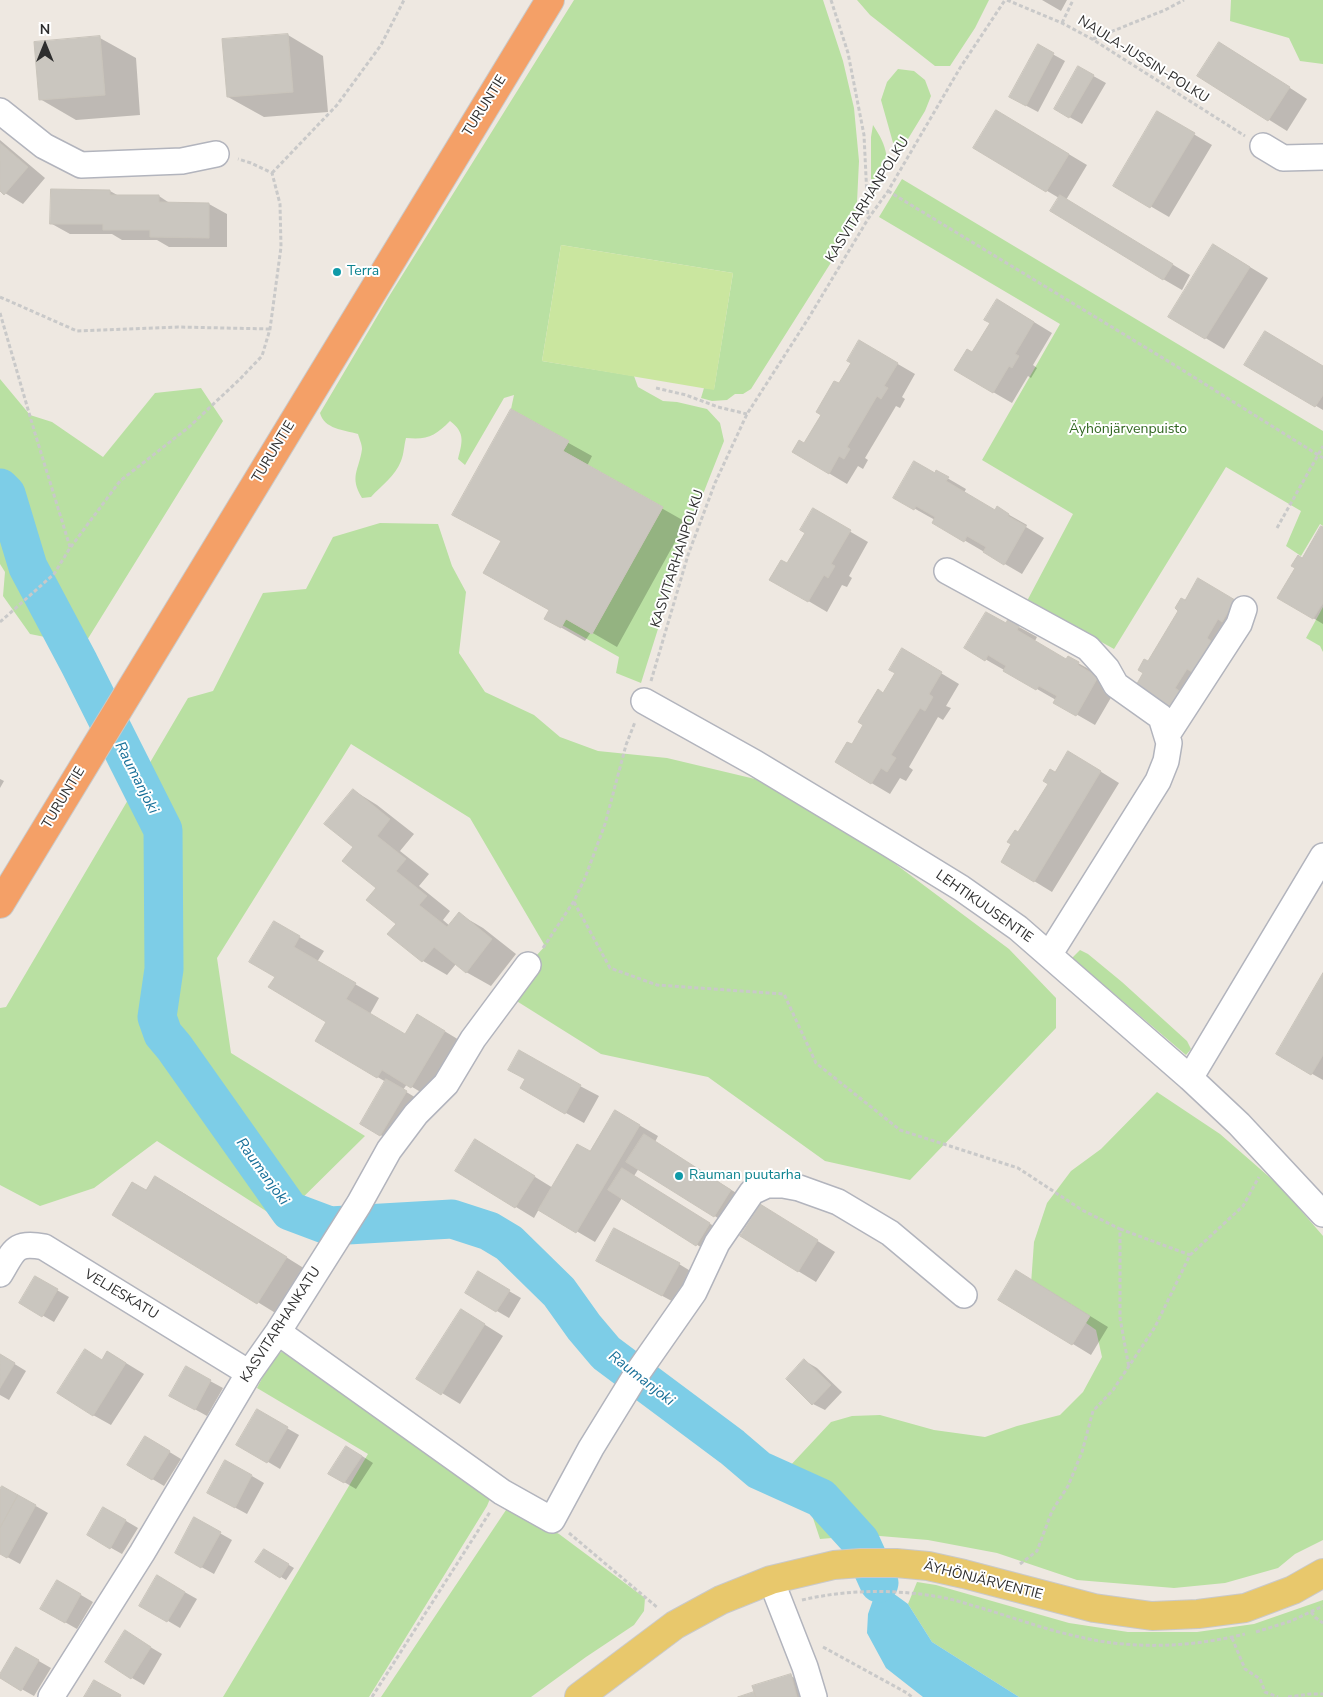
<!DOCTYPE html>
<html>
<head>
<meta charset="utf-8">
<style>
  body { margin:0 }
  #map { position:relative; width:1323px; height:1697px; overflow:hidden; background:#eee8e1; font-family:"Nunito Sans",sans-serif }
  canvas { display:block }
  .north { position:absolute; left:20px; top:20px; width:50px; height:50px; -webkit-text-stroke:4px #fff; paint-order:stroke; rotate:0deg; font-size:14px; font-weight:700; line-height:20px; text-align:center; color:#2e2e2e }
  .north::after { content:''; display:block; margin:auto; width:18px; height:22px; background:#2e2e2e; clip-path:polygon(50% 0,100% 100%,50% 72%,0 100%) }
</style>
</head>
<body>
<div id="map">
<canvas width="1323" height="1697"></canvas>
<div class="north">N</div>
</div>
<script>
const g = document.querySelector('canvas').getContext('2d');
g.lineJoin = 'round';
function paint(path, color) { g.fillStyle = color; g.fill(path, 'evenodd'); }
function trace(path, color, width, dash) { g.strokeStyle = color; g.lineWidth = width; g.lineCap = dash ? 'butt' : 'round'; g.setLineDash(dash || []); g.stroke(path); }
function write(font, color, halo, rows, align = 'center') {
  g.font = font + ' "Nunito Sans",sans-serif'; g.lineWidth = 4; g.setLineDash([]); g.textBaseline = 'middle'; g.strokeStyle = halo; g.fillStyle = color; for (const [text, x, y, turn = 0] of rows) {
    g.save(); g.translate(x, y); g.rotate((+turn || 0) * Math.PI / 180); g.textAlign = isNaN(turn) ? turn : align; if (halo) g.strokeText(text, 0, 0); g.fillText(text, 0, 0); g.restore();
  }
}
paint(new Path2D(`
  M574,0H823L843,61L854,108L859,161L856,223L751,389L743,394H735L727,400L712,401L701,398L704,388L714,389L733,273L561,245L542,361L634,376L638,387L663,401L677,402L707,409L720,423L724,441L690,527L641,683L616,673L619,657L562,625L566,619L592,634L663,507L563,451L569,441L511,409L514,395L504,398L465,465L458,459C462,443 466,433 450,421C435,436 428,440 406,438C404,445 404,454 401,461C396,475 381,486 371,497L362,498C349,476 359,471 362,449C362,444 359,438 358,434C344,430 324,429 320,413L388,298Z
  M857,0H989L975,28L950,66H935L870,15Z
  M1231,0H1323V64L1300,61L1289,38L1230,21Z
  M898,69L914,71L925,80L931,96L925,111L897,157L881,100L887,82Z
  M873,125C887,146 892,162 880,185C877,190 875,195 871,199V137Z
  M902,179L1323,431V526L1320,524L1301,556L1286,546L1301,511L1226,467L1114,649L1027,601L1073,514L982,460L1060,324L879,217Z
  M0,379L30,415L52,422L103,457L155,393L201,388L223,421L84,645L63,604L24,537L14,486L0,475Z
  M0,514L20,574L50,638L30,634L3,596L5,572L0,564Z
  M380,523L438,524L452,566L466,592L459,653L485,692L534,715L560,737L598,751L667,758L755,779L862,839L1009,949L1056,998V1028L910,1180L825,1161L708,1077L601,1054L507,995L528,965L545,946L470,818L351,744L217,958L231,1053L365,1136L280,1220L157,1141L94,1188L40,1206L0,1185V1008L6,1007L188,698L213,691L263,593L306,589L333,537Z
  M1323,607V652L1320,646L1306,638Z
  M1080,950L1088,954L1122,982L1187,1041L1191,1049L1186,1055L1072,958Z
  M1157,1092L1220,1134L1298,1202V1207L1323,1236V1540L1295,1554L1278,1568L1225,1583L1174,1588L1077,1580L997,1553L928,1540L868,1535L820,1539L807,1500L787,1477L788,1468L831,1422L852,1416L880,1415L934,1430L985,1437L1017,1426L1060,1415L1083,1392L1102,1357L1096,1330L1031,1284L1034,1242L1047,1203L1071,1171L1101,1149Z
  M281,1352L293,1354L492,1494L487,1506L369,1697H223L368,1454L257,1388L271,1361Z
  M508,1507L559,1534L645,1598L644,1611L634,1625L586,1657L531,1697H381Z
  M917,1582L936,1585L1069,1623L1128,1632H1197L1254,1624L1323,1600V1697H1019L932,1642L908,1604Z`), '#b9e0a2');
paint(new Path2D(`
  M561,245L733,273L714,390L542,361Z`), '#cae69f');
paint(new Path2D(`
  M879,1583L908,1604L932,1642L1019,1697H923L886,1668L867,1633L868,1614Z`), '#7dcde7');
paint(new Path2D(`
  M1042,0H1067L1061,11Z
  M288,35L323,56L328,112L264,117L228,97Z
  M100,38L136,58L140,115L76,120L40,99Z
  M1038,46L1065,61L1038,112L1023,104Z
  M1238,54L1307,99L1287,131L1199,76Z
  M1079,68L1106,83L1082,124L1055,109Z
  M1158,113L1212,145L1169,217L1114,185Z
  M1015,122L1087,165L1066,200L1190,275L1182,290L1163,279L1059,198L975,148Z
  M0,140L45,178L23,204L0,190Z
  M110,191L119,196H159L171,204H209L227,214V247H169L157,240H122L112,234H70L52,224Z
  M1232,256L1268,278L1224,349L1170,317Z
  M1016,311L1052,333L1033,365L1037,368L1031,378L1028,376L1012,403L993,392L973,354Z
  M860,342L915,374L902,397L905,399L900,408L896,406L865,458L868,460L863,469L858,466L847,484L793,452L804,444L852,363Z
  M1246,364L1323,367V410Z
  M511,411L592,456L587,466L686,522L617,647L591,632L585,641L546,619L551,610L502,541Z
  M937,472L966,489L964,493L995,512L997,508L1027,525L1026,527L1044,538L1022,574L933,522L935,520L894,497L935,474Z
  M813,510L868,542L849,576L852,578L847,587L842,585L827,612L771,579L787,565L807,532Z
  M1323,529V624L1278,597Z
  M1198,580L1252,612L1188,720L1149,663Z
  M1008,621L1037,637L1035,641L1067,661L1069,658L1087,668L1097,674L1095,677L1116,689L1095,725L1055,702L1056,700L966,648L1006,625Z
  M921,661L959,684L946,706L951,708L943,720L938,717L909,767L913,770L906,781L900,778L890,794L836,762L852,746L883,694Z
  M1087,763L1119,783L1052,892L1034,881L1056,774Z
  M0,779L4,781L0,788Z
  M353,790L377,805L414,834L400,851L429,874L419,886L450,911L443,920L450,926L459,914L483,928L516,954L491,986L466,972L456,964L447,975L423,961L389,934L397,923L355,847Z
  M275,923L324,951L317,962L379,998L370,1014L405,1036L441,1029L469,1046L436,1101L407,1084L403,1090L418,1099L393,1142L361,1124L386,1082L317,1041L328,1022L276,977Z
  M1323,976V1080L1277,1054Z
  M580,1086L599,1096L584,1123L521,1088Z
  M615,1111L658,1136L655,1142L749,1201L732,1227L639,1168L634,1176L728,1235L715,1256L622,1198L595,1242L539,1209L534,1218L457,1171L493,1151L553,1188L590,1153Z
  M180,1191L310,1272L282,1317L114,1214Z
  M778,1216L835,1252L816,1282L798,1271Z
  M679,1264L697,1275L681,1306L616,1271Z
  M478,1273L521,1298L509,1318L466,1293Z
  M36,1278L69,1297L54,1322L21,1303Z
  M1035,1282L1108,1327L1091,1355L999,1299Z
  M479,1321L503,1336L460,1404L442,1393Z
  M108,1352L144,1374L111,1425L93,1415L102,1361Z
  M0,1355L26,1371L9,1400L0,1395Z
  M805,1361L817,1368L842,1392L825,1410L813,1404Z
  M186,1368L223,1388L207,1416L171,1396Z
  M257,1411L299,1435L280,1469L238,1444Z
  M145,1437L181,1459L164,1486L129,1465Z
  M359,1454L373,1463L356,1489L344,1482Z
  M252,1476L264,1483L247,1514L221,1500Z
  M3,1487L48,1513L20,1564L0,1553V1492Z
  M104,1508L138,1528L122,1554L88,1535Z
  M195,1519L232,1540L214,1574L176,1553Z
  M264,1550L294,1568L286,1580L257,1562Z
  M158,1577L197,1599L180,1628L141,1605Z
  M57,1581L93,1602L77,1629L42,1609Z
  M137,1639L162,1654L144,1685L132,1678Z
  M16,1648L51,1668L34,1696L0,1677Z
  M791,1676L809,1686L812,1697H742L754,1694L756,1695Z`), '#0003');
trace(new Path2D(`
  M0,488L6,494L28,567L79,663L163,830L164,969L157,1017L163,1034L174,1047L290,1211L330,1226L452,1219L489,1231L509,1243L559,1292L584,1327L606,1353L732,1447L759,1470L821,1498L860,1541L879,1583`), '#7dcde7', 39);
const building = new Path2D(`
  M288,34L293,92L227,97L222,39Z
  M100,36L105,95L39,100L34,42Z
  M1219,42L1290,87L1268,121L1197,76Z
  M1038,44L1054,53L1026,106L1009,97Z
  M1078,66L1094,75L1069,118L1054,109Z
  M996,110L1069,154L1046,192L973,148Z
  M1157,111L1195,133L1150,208L1113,186Z
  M0,143L28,167L4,195L0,191Z
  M51,189L110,190V195H159V202L209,203V238L150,237V230H103V224H50Z
  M1060,195L1173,264L1163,280L1050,211Z
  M1213,244L1250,267L1205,339L1168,317Z
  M997,299L1034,322L1015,354L1019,356L1012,368L1009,366L993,393L954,370L967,349L972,352L990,323L984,320Z
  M1265,331L1323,366V395L1315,407L1244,365Z
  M859,340L898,363L884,386L888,388L881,399L877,396L847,447L850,449L844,459L839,456L829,474L792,452L799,440L804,443L821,415L816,412L834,381L839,383L851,363L847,361Z
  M511,409L569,441L563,451L663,507L592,634L566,619L561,628L544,619L549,610L483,573L501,541L452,515Z
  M914,461L935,473L936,470L949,477L946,481L995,510L997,506L1009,514L1008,516L1026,526L1004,565L983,552L986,547L967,536L964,542L932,523L935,517L916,506L914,510L893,498Z
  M813,508L851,530L831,564L835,566L828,578L824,575L808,602L769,580L781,560L787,563L805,533L800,530Z
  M1321,526L1323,527V603L1313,619L1277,598L1295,568L1291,566L1298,555L1302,558Z
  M1198,578L1235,600L1222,622L1218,619L1207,638L1211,641L1192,672L1187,669L1175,688L1181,692L1170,710L1134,689L1143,673L1138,670L1144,659L1148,661L1178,611L1175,608L1181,598L1185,600Z
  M986,612L1006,623L1008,619L1019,626L1017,630L1066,659L1068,656L1079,662L1078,665L1098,677L1076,716L1053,703L1057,696L1039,686L1036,690L1003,671L1006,666L988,655L985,661L964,648Z
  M902,648L942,672L929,694L933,697L925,711L920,708L891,755L896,758L887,772L881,768L871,784L835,762L847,742L852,744L863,725L858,722L878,689L883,693L895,673L889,670Z
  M1068,751L1101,771L1034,882L1001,862L1011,844L1007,842L1015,830L1018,832L1048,784L1043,781L1050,769L1055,772Z
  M353,789L390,819L377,836L406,859L396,871L427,896L419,905L447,927L459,912L492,939L466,973L434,947L422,962L387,934L396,924L366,900L376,888L342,861L353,847L324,824Z
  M274,921L300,936L294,947L356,983L346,999L405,1034L417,1014L445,1031L411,1088L382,1070L377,1078L315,1041L326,1022L268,987L275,977L249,962Z
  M1323,973V1055L1311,1075L1276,1054Z
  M519,1050L581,1085L565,1114L520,1088L525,1079L508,1070Z
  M386,1079L407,1091L380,1136L360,1124Z
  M615,1110L640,1125L576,1233L538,1210L577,1144L590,1151Z
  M644,1134L731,1190L714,1217L626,1162Z
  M475,1139L535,1176L515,1208L455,1171Z
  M622,1168L710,1223L696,1246L608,1190Z
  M155,1176L287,1257L257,1304L112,1215L132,1182L146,1190Z
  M760,1204L818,1240L798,1272L740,1236Z
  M614,1228L680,1263L662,1296L596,1261Z
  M1016,1270L1090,1316L1072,1345L998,1300Z
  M478,1271L510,1290L496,1312L465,1293Z
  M35,1276L58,1289L42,1317L19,1303Z
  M461,1309L485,1324L441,1395L416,1379Z
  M85,1349L102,1360L107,1351L126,1363L93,1416L57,1393Z
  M0,1354L15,1363L0,1388Z
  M804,1359L831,1385L812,1405L786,1379Z
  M186,1366L211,1380L195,1410L169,1396Z
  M257,1409L288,1427L267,1463L236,1445Z
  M145,1436L170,1451L152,1480L127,1465Z
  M346,1446L362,1456L344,1483L328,1474Z
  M225,1460L252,1475L235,1508L207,1493Z
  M2,1486L18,1495L0,1528V1489Z
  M18,1495L36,1505L7,1558L0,1554V1528Z
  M103,1507L126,1520L110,1549L87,1535Z
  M194,1517L221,1532L201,1568L175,1553Z
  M264,1549L289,1564L280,1578L255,1562Z
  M157,1575L185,1592L167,1622L139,1606Z
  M57,1580L81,1594L65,1623L40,1609Z
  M125,1630L151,1647L131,1679L105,1662Z
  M16,1647L39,1660L21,1691L0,1678V1674Z
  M791,1674L797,1697H756L752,1686Z
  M94,1680L121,1695L120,1697H84Z
  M754,1692L756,1697H738Z`);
paint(building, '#cac6bf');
trace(building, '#c9c4bb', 1);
const minor = new Path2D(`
  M0,111L44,146L81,165L182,161L216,154
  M1263,146L1283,158L1323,157
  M947,571L1088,648L1107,669L1116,685L1161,717L1169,743L1166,761L1158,781L1049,955
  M644,701L755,763L891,845L961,888L1018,928L1190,1078L1239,1124L1323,1214
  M1167,735L1239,624L1244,609
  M1190,1078L1323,856
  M0,1274C14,1251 14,1241 44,1247L249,1373
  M278,1332L502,1492L552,1520L591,1448L636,1375L694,1292L717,1243L752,1192L767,1185H783L799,1188L838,1202L890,1233L964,1295
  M771,1580L805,1667L814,1697
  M51,1697L142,1553L249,1373L278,1332L359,1204L389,1150L416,1114L446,1084L473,1039L528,965`);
const major = new Path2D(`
  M579,1697L675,1625L721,1600L771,1580L834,1565L861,1563H896L928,1566L964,1574L1094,1608L1152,1616L1198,1614L1245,1608L1293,1590L1323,1573`);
const highway = new Path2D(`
  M0,904L550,0`);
trace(minor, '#b2b4bd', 28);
trace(major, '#c9c9c9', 30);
trace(highway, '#c9c9c9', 30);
trace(new Path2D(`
  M831,0L848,53L864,135L868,218
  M1007,0L1062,23L1092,39L1245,136
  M1062,23L1073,0
  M1093,39L1165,10L1184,0
  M272,173L337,105L381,45L404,0
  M888,191L1176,366L1323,458
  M0,297L77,331L178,327L270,329
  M0,313L34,430L70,547
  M656,388L686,395L718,407L747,414
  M1277,528L1323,446
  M0,622L54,574L70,548L120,481L189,427L240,379L262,356L270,329L281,247L280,204L272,173L251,163L238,159
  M651,681L688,555L715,483L747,414L808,319L868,219L888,191L960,68L1005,0
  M574,902L610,968L657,985L784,994L816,1063L900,1130L1018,1168L1082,1210L1120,1229V1318L1129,1368
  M543,948L574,901L585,878L605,824L626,745L635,722
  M1120,1229L1190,1255
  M569,1533L658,1608
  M1020,1564L1037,1551L1052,1511L1068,1486L1082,1452L1093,1411L1113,1390L1155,1327L1190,1255L1243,1206L1259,1177
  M802,1600C849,1589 899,1589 945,1598C956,1600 967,1604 978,1607C1012,1617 1046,1630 1080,1637C1134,1650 1192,1647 1245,1634
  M1311,1612L1316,1618L1323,1623
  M1256,1632L1291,1621L1323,1606
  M1232,1638L1245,1669L1260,1679L1265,1692L1278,1697
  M823,1647L907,1693L912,1697
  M372,1697L490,1512
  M1288,1697L1310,1694H1323`), '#c9c9c9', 3, [4, 2.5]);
trace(minor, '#fff', 25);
trace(major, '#e8c86c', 28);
trace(highway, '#f4a067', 28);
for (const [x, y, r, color] of [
  [337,272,5,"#0f9aa8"],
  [679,1176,5,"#0f9aa8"]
]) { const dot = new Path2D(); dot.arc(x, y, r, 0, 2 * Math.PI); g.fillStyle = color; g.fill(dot); trace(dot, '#fff', 2); }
write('14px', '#2e2e2e', '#fff', [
  ["NAULA-JUSSIN-POLKU",1143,60,32],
  ["TURUNTIE",485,106,-58],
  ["KASVITARHANPOLKU",868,200,-58],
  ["TURUNTIE",274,452,-59],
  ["KASVITARHANPOLKU",678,559,-72],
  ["TURUNTIE",64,798,-59],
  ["LEHTIKUUSENTIE",984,907,35],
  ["VELJESKATU",121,1295,31],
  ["KASVITARHANKATU",281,1325,-57],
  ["ÄYHÖNJÄRVENTIE",983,1581,14]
]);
write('14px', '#0d838f', '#fff', [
  ["Terra",347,272],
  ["Rauman puutarha",689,1176]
], 'left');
write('14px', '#316721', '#fff', [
  ["Äyhönjärvenpuisto",1128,430]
]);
write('italic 15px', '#176f98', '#fff', [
  ["Raumanjoki",136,778,63],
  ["Raumanjoki",262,1172,54],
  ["Raumanjoki",641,1379,38]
]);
</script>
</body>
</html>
